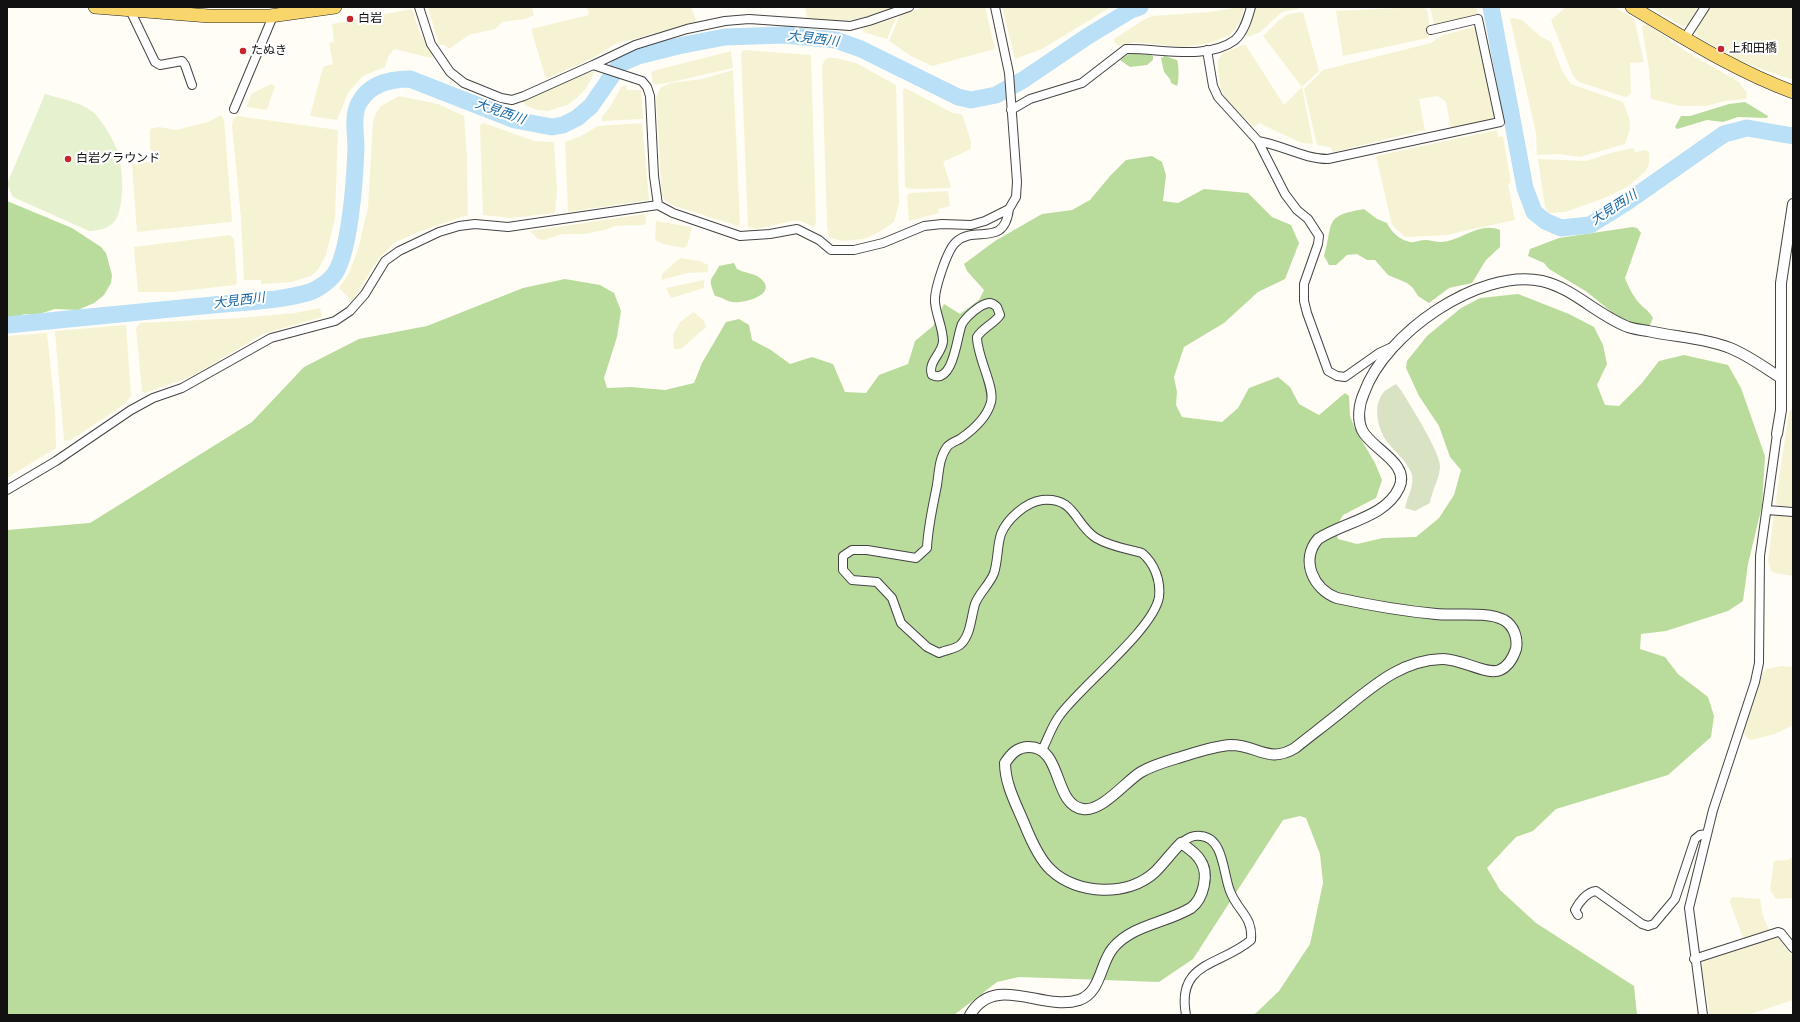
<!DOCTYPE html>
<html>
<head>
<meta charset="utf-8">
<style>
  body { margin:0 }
  #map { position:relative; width:1800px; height:1022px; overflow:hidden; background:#fffdf5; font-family:Merriweather,serif }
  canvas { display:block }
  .frame { position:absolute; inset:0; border:8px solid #111; pointer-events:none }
</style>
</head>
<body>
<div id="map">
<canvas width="1800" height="1022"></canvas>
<div class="frame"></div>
</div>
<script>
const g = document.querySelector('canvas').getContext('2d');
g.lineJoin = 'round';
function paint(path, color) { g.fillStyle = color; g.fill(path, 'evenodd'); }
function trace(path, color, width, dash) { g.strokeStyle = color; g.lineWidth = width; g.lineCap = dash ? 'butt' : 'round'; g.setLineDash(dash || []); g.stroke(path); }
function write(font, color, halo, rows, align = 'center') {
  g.font = font + ' Merriweather,"Noto Sans JP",serif'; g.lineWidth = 4; g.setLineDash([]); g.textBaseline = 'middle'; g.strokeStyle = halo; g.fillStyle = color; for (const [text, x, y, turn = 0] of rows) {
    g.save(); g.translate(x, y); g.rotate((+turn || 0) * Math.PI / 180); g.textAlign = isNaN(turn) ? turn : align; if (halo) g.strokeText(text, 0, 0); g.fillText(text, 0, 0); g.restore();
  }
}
paint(new Path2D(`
  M428,7H532L534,15L525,19L502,22L495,29L469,35L449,49L445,45H439Z
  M587,7H691L697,22L615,44L593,58L546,79L531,29L589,15Z
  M805,7H894L867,17L842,21L807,19Z
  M925,7H985L995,49L932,66L911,56L889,41L900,15Z
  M1002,7H1111L1042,49L1015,59Z
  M1239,7H1243L1244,9L1240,23L1230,35L1210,43L1182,47L1135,42L1119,46L1114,42V39L1145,19L1152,16L1209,12Z
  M1255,7H1305L1282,12L1260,32L1248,37L1245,35Z
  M1420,7L1426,9L1428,13L1430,35L1428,38L1343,56L1336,11Z
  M1430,7H1476L1478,14L1436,26L1434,25Z
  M1566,7H1614L1634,18L1644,62L1630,63L1631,93L1628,96L1625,97L1579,82L1573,76L1551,20Z
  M1651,7H1698L1688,25L1682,26Z
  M1710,7H1793V80L1739,61L1697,36L1696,29Z
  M412,9L419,31L433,56L431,58L394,49L388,57L385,67L363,76L358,81L348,93L337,120L310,116L323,67L333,64L329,43L334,42L332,24Z
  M1303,12L1319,71L1302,87L1313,144L1301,143L1259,123L1254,127L1227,101L1221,90L1218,71V60L1223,53L1245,44L1284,105L1302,87L1263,36L1278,21L1288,14Z
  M896,18L887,39L863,32L864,28Z
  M1514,18L1522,20L1540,36L1551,42L1562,71L1571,84L1623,102L1629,117L1630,129L1625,144L1580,157L1558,154L1537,155L1536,133L1510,19Z
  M1647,24L1690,54L1739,82L1747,93L1746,99L1725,101L1706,106H1680L1651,99L1649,69L1642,28L1643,25Z
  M1474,27H1477L1497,116L1495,119L1451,130L1446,102L1438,96L1419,99L1425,130L1333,152L1330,147L1317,145L1304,89L1323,70L1431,43L1443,35Z
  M744,50L811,55L816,222L814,227L801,221H792L756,229L748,227L741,53Z
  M731,51L733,68L672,82L654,85L653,84L651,73L653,71Z
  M827,58H836L856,63L896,85L899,204L894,222L879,232L864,239L841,241L829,237L827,225L822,67L824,61Z
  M733,70L740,224L738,226L675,206L666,201L662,196L656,98L660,88L671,83L702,79Z
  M595,71L587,87L578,97L567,105L548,111L536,110L525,105L523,101L534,95L586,73Z
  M271,84L275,86L267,110L247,107L251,94Z
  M626,85L627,90H641L643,119L602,121L601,118L610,107L621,87Z
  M905,88L953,113L962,114L971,141V149L943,162L951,186L950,188L914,189L907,188L905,186L903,90Z
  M399,96L438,104L464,116L467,157L468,215L418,232L394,243L379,258L352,301L339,288L349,273L359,246L368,207L373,122L376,113L381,106Z
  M221,115L224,120L232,221L230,222L137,232L132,165L155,161L150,147V129L159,127L176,130L208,122Z
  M237,116L338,130L335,218L326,255L318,270L311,276L291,282L261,284V280H244L241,218L232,126L233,120Z
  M484,123L534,141L554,142L557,190L555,213L510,218L483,215L480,127L481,124Z
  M642,123L649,200L568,212L565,142L581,136L598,126Z
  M1497,130L1498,137L1503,136L1511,183L1508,184L1515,220L1446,235L1405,237L1392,225L1376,156Z
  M1633,148L1635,152L1646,150L1649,152V163L1646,171L1627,187L1602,199L1565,212L1549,213L1545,207L1538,159L1586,161L1611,153Z
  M948,191L950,206L947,207L938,209L939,213L909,221L907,196L910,193Z
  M645,214L646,224L642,225L615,226L605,230L584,234H563L544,240L538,239L530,231Z
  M656,221L692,227L687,246L684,248L663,244L655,240Z
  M230,235L234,239L237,283L235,285L173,292H138L134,247Z
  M680,258L700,261L708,265V272L687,273L662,280V274Z
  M704,280V288L671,298L666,288Z
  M320,308L322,317L263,334L192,376L145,393L142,392L136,328L140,323L239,318L295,313Z
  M694,312L704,321L706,327L681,349H674L673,335L680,322Z
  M126,325L131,396L125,404L74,438L68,441L64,440L55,331Z
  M47,333L55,410L56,448L7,478V336Z
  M1793,408V506H1777L1776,499L1789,412Z
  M1774,515L1793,516V576L1774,573L1771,571L1768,561Z
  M1781,666L1793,667V725L1775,734L1751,740L1747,738L1744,733L1745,728L1761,675L1766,669Z
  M1793,857V898L1776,899L1770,890L1774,861L1788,860Z
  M1733,897L1760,899L1763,916L1769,930L1743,938L1730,902V899Z
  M1776,937L1781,940L1786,949L1793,957V1000L1748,1015H1710L1702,970L1703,960Z`), '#f6f3d4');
paint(new Path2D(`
  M1130,53L1150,55L1153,56V60L1147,65L1130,67L1120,60Z
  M1165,56L1177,60C1179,65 1179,82 1177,86L1171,83L1170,79L1164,72L1161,58Z
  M1745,102L1768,116L1767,118L1738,117L1723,122L1707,120L1677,129L1675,127L1681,116H1690L1729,104Z
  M1152,156L1162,162L1166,175L1163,201L1178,203L1204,189L1248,193L1272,217L1291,225L1299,243L1285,279L1258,292L1224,323L1184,347L1174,377L1177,392L1176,405L1182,417L1222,422L1238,408L1249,388L1278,377L1290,387L1299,404L1319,415L1345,393L1349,396L1350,416L1355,429L1375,463L1382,480L1376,498L1343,515L1335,529L1338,539L1357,544L1383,538L1416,537L1439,518L1454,495L1461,470L1450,457L1439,426L1419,396L1406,368L1407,361L1427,336L1461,308L1480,298L1518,294L1569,314L1594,327L1603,345L1607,364L1597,385L1605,405L1619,406L1642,383L1659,361L1684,355L1728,365L1741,388L1765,456L1762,506L1748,564L1743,601L1728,611L1666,631L1641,634L1640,649L1665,657L1678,674L1708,697L1714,716L1711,737L1668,775L1556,809L1533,831L1516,837L1487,868L1500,890L1536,923L1634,986L1637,1015H1252L1256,1013L1279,991L1310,944L1323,883L1320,854L1306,818L1300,816L1283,820L1193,959L1159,982L1019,977L997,982L954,1015H7V530L90,523L252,422L304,367L359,339L427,326L523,288L565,279L600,285L614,293L621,311L617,337L604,378L607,388L630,387L665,390L694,383L702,363L726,322L739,319L749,325L752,340L771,350L790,364L812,357L833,364L845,392L866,393L879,375L908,364L915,341L933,326L944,304L960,314L979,300L984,290L967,271L964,264L995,241L1042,214L1072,210L1090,200L1110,176L1126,160Z
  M7,201L72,228L101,247L106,253L112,275L111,283L104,295L94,303L78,310L55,309L36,315L25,314L7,319Z
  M1364,209L1377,219L1387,223C1391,232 1400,240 1410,242C1415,243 1420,240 1425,240C1430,240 1436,242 1441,242C1461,241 1480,221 1500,230V247L1486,260L1472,283L1449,288L1429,303L1418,296L1413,288L1407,283L1388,275L1375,260H1367L1357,254L1347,255L1336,265H1329L1324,256C1334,222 1323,216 1364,209Z
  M1633,227L1637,228L1641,233L1625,278C1629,288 1633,296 1640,304C1645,309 1649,311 1653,318L1650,325H1637L1614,314L1587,292L1549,269L1544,263L1528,256L1530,249L1559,238Z
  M734,263L737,269C744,273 754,273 760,278C780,294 744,304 732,302C726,301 722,297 715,296C707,276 712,281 719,266Z`), '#b9dc9c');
paint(new Path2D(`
  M1396,384L1401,390C1410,405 1441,453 1440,467C1439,480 1432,490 1430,503L1415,511L1405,508C1407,497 1414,487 1412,475C1408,462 1396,453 1388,443C1378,430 1372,407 1383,393C1386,389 1392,387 1396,384Z`), '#d9e3c4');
paint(new Path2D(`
  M45,94C61,99 82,102 94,113C104,123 113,139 118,152C123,168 126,213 112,224C106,229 96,231 89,231L13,197L7,184Z`), '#e6f2cf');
trace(new Path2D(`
  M1491,7L1525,188L1534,212L1545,221L1561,228L1590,225L1627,202L1724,134L1747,128L1793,136
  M7,325C72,319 137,312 202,306C237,302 276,302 310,292C316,290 328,282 332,277C350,259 355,176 356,148C356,134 352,116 359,103C369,84 390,79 410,79L515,120L552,127L563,125L577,118L591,106L620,64L638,56L678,46L725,37L784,35L836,40L861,49L958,97L971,100L996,95L1023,80L1088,36L1131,10L1140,7`), '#b9e0f7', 17);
const minor = new Path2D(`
  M419,7L431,44L450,72L464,83L501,98L512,100L524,96L593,65L642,81L647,87L650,96L654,176L658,205
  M130,10L155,62L160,65L182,61L185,65L192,85
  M1685,38L1705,7
  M1207,50L1213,86L1218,97L1258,141L1285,194L1297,210L1308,219L1319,236L1318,244L1304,284V301L1307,313L1328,371L1337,376L1345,377L1379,353L1390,348
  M593,65L635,45L687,29L725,21L749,19L850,26L869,21L909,7
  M234,109L273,16
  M1011,110L1030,99L1082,83L1126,49C1158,48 1207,61 1235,40C1244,32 1248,18 1251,7
  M1258,141C1282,145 1304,159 1328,159L1500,122L1478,19L1431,30
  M1009,209C1004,249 975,224 956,242C947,250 934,290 935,302C936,315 943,328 943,341C943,353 927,362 932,375C954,385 957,334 962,324C966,317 980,304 989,303C992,303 995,305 997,307L1000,315C994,324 983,327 977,337C977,357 995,387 991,402C987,418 973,430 960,439C956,441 950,443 947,447C939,458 939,472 937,485C933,506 928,526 927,548L916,558L867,550H852L843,556V570L852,580L877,582L892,598L901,623L927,647L939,653C945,650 957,649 961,644C971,634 971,617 975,604C979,593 990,584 994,573C998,561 997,546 1001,534C1007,519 1026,502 1042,500C1076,497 1074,524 1096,538C1109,546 1127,549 1142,553C1154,563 1161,580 1159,597C1154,629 1081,686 1060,715C1052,725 1048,739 1042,750
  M7,490L56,461L131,410L153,398L182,388L271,338L335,321L350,311L365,294L385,261L399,251L439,232L459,226L475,224L508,227L658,205L673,213L740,236L770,234L797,229L819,240L831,250H854L883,243L924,226L942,224L971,225L985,221L1009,209L1016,197L1017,182L1009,73L995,7
  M1767,510L1793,512
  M1181,843C1188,838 1192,835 1201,836C1224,838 1223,874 1230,891C1238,912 1253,916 1251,940C1221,966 1176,961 1186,1015
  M1578,915L1575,910C1579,902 1587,892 1596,891L1642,924L1648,926L1654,924L1675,899L1695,839L1700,835L1707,834
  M1694,959L1778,932L1781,933L1793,948
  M1703,1015L1689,908L1713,810L1755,682L1759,663L1760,556L1777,434`);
const tertiary = new Path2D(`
  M1777,434L1781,410V283L1793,204
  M970,1015C995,972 1043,1012 1079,1000C1101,993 1100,963 1113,948C1132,925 1166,923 1191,908C1203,899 1210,874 1200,860C1196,853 1188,848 1181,843C1172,852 1164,863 1155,872C1128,897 1077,895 1051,870C1039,859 1030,838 1024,823C1016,804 1005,784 1005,763C1011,754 1017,747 1029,747C1063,747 1053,805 1083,809C1102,812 1126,781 1141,772C1153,765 1168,761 1181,757C1197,752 1214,746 1231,745C1257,745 1269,764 1295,748C1310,736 1326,724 1342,711C1372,687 1401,660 1442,659C1460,658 1487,676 1500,670C1509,666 1513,658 1516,649C1518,638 1514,626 1504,620C1487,611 1455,616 1436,614C1403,611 1369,605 1337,598C1313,589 1300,560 1318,539C1343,522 1385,518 1399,488C1411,463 1371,449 1362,430C1357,419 1359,404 1364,393C1385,334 1478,268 1542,281C1573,288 1597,315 1628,327C1634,329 1641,330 1648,331C1675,337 1705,338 1730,348C1748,355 1765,368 1781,378`);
const primary = new Path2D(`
  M95,7L209,16H270L335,7
  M1632,7C1684,38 1736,71 1793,92`);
trace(minor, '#444', 10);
trace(tertiary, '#444', 12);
trace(primary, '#222', 14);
trace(minor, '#fff', 8);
trace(tertiary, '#fff', 10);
trace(primary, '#f9d66b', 13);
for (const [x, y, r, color] of [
  [350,19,4,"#c4262e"],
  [1721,49,4,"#c4262e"],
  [243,51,4,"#c4262e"],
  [68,159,4,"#c4262e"]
]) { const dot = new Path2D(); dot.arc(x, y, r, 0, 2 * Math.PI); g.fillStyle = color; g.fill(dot); trace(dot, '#fff', 1.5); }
write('12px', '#111', '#fff', [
  ["白岩",358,19],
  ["上和田橋",1729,49],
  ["たぬき",251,51],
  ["白岩グラウンド",76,159]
], 'left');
write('italic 13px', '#1768a6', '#fff', [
  ["大見西川",813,39,7],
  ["大見西川",500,112,19],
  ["大見西川",1614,208,-33],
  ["大見西川",239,301,-7]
]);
</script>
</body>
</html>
